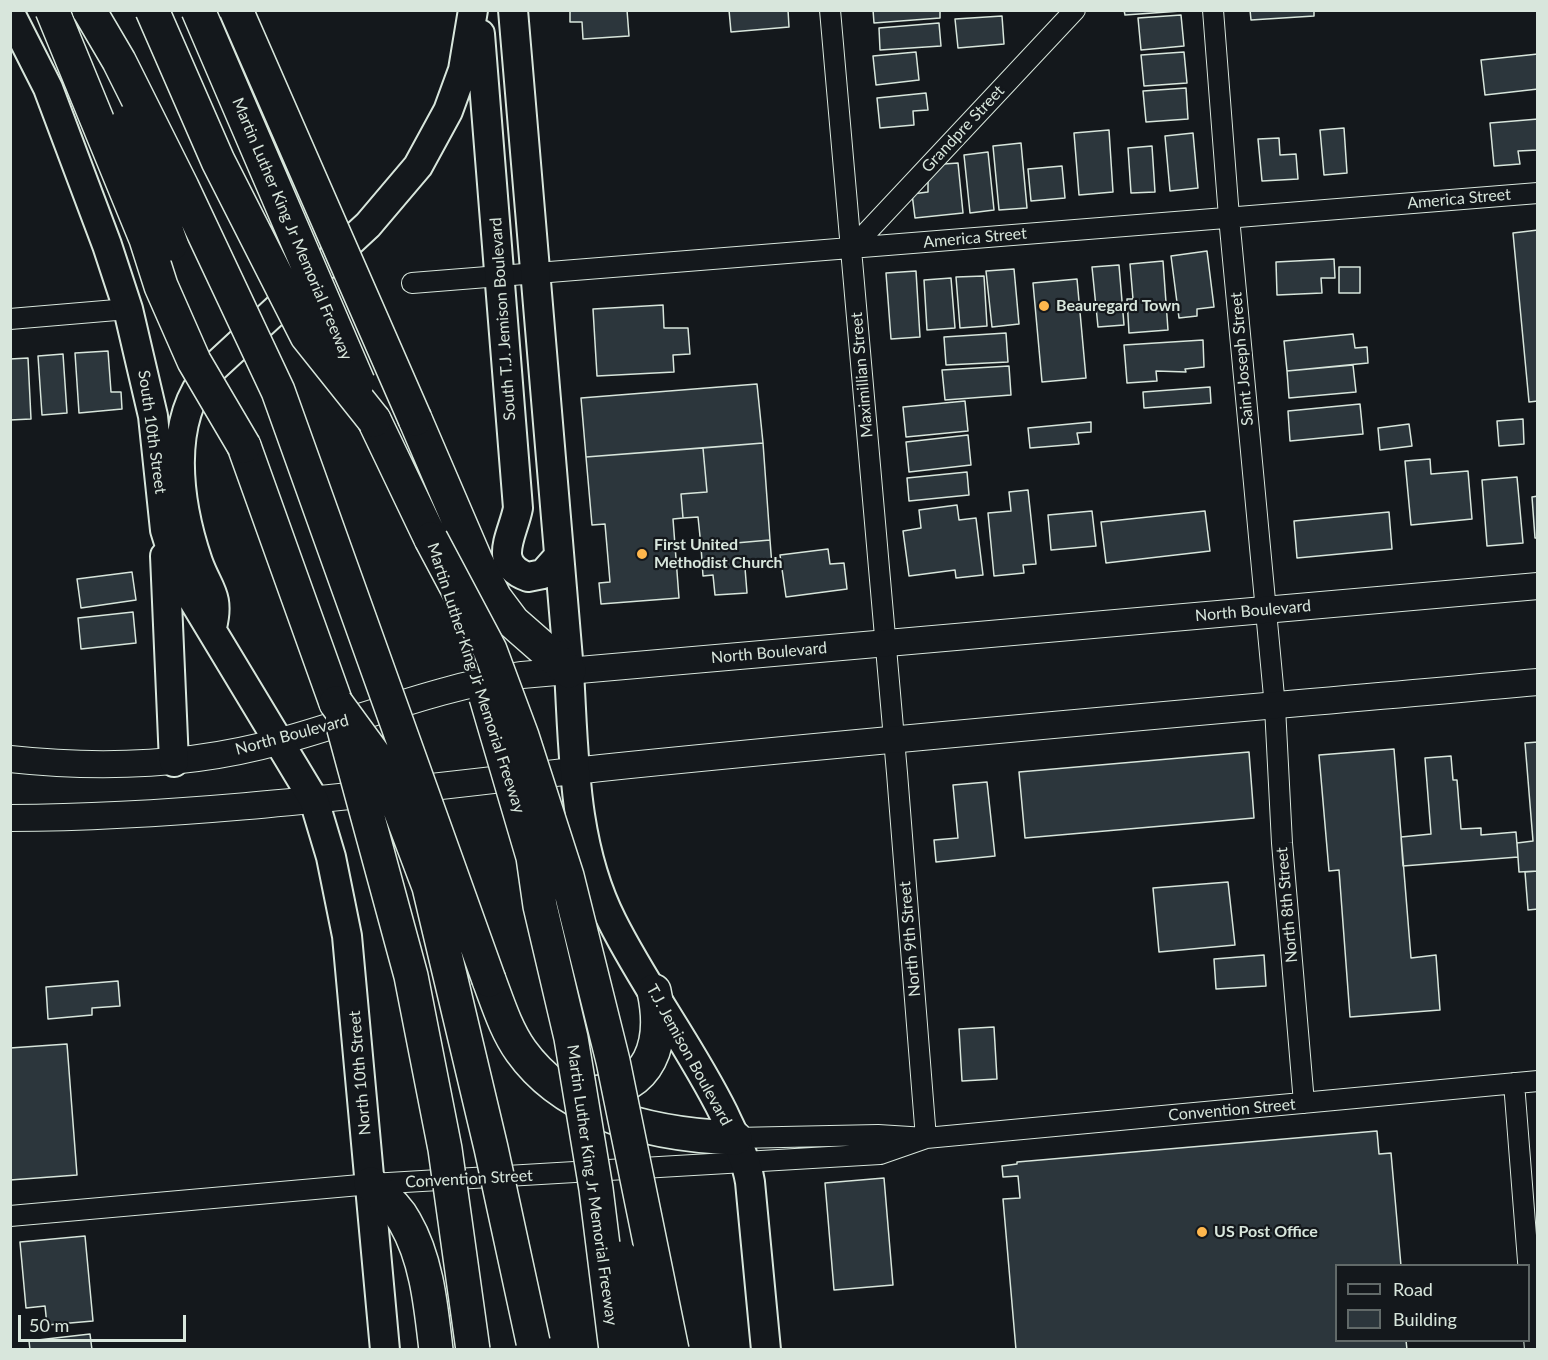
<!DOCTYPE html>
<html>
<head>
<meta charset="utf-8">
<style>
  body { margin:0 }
  #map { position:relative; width:1548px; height:1360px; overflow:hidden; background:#14181c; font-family:Lato,sans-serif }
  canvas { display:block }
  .frame { position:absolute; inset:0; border:12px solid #d8e6dc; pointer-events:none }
  .legend { position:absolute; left:1335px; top:1264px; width:195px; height:78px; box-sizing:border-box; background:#14181c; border:2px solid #626a69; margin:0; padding:8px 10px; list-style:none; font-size:18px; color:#d8e6dc }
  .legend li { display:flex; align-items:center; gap:12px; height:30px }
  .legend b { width:30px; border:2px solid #626a69 }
  .scale { position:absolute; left:18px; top:1315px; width:168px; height:27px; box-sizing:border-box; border:3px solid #d8e6dc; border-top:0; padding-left:8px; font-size:18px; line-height:21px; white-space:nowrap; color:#d8e6dc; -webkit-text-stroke:4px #14181c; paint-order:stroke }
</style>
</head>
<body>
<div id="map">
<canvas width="1548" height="1360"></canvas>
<div class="frame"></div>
<ul class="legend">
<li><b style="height:8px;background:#14181c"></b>Road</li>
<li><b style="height:16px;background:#2c363c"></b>Building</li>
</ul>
<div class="scale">50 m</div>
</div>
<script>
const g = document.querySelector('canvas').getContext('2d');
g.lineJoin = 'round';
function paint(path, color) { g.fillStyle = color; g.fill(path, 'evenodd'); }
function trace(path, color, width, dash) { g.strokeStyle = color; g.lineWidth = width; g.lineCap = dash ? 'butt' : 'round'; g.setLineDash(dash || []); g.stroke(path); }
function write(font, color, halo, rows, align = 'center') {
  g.font = font + ' Lato,sans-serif'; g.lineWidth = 4.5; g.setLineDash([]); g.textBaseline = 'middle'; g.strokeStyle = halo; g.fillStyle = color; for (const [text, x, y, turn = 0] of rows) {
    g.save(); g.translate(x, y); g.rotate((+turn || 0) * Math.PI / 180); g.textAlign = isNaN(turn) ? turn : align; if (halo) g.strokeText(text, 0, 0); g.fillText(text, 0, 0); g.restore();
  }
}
const building = new Path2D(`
  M570,10H627L629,36L583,39L582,22H570Z
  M729,10H788L789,27L731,32Z
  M873,10H940V18L874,23Z
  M1124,10H1181V11L1125,15Z
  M1250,10H1314V16L1251,20Z
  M1181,15L1184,46L1141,50L1138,18Z
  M1002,16L1004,44L958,48L955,19Z
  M939,23L941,46L880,50L879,28Z
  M916,52L919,80L876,85L873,56Z
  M1184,52L1187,83L1144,86L1141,55Z
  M1538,54V89L1485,95L1481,60Z
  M1186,88L1188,119L1146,122L1143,91Z
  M926,93L928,110L913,111L914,125L880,128L877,98Z
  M1538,119V150L1518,151L1520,164L1494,166L1490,123Z
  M1344,128L1347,173L1324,175L1320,130Z
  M1109,130L1113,192L1079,195L1074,133Z
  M1193,133L1198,188L1170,191L1165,136Z
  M1279,138L1280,155L1296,154L1298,179L1262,181L1258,139Z
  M1021,143L1027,208L999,210L993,146Z
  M1152,146L1155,192L1131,193L1128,148Z
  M988,152L994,210L970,213L964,155Z
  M958,163L963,213L915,218L912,194L928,192V177L944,164Z
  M1062,166L1065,198L1031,201L1028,169Z
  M1538,230V401L1529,402L1513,233Z
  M1207,251L1214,307L1197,309V316L1179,318L1171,256Z
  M1334,259L1335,278H1321L1322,293L1277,295L1276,262Z
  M1163,261L1168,330L1129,333L1127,299H1133L1130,264Z
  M1119,265L1124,325L1098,327L1092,267Z
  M1339,267H1360V293H1339Z
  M1014,269L1019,324L992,327L986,271Z
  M916,271L920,337L891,339L886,273Z
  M984,276L987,326L960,328L956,277Z
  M951,278L955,328L927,330L924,280Z
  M1077,279L1086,378L1042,382L1033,283Z
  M663,305L664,328H688L690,354L673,355L674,372L597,376L593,309Z
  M1006,333L1008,362L946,365L944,337Z
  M1353,334L1355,348L1367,347L1368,363L1287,371L1284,341Z
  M1203,340L1204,367L1185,369L1186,372L1156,371L1157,381L1127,383L1124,345Z
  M108,351L111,392H121L122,409L79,413L75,353Z
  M63,354L67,413L42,415L38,356Z
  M28,358L31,419L10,420V359Z
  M1353,365L1356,392L1289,398L1287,371Z
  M1009,366L1011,395L945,400L942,370Z
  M757,384L763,443L586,457L581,398Z
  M1210,387L1211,403L1144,408L1143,392Z
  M965,401L968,431L906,437L903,407Z
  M1360,404L1363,434L1290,441L1288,411Z
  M1523,419L1524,444L1499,446L1497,421Z
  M1091,422V432L1077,433L1079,444L1030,448L1028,428Z
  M1409,424L1412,446L1380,450L1378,428Z
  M968,435L971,465L909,472L906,442Z
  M763,443L770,540L701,546L698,517L683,518L681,494L707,492L703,448Z
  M703,448L707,492L681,494L683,518L673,519L679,598L601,604L599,583L610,582L605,524L592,525L586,457Z
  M1430,459L1431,474L1468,471L1472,519L1411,525L1405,461Z
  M967,472L969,495L909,501L907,478Z
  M1517,477L1523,543L1487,546L1482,480Z
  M1028,490L1036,564L1023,565L1024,573L994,576L988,513L1011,511L1009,492Z
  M1538,496V538H1535L1532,497Z
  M957,505L959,520L976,518L983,575L956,578L955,570L909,576L903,531L921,528L919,510Z
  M1092,511L1096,546L1051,550L1048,515Z
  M1205,511L1210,551L1106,563L1101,522Z
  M1389,512L1392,549L1297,558L1294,521Z
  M770,540L772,566L745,568L747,593L715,595L713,575L703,576L701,546Z
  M828,549L830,564L844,563L847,589L786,597L780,555Z
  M132,572L136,600L81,608L77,579Z
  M133,612L136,643L81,649L78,618Z
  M1538,742V871L1519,872L1517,843L1533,841L1525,743Z
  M1394,749L1411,958L1436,955L1440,1010L1350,1017L1339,870L1329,871L1319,755Z
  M1249,752L1254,818L1025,838L1019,772Z
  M1451,756L1453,780H1457L1461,829L1481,828V835L1516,832L1518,857L1403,866L1401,837L1431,834L1425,758Z
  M987,782L995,856L936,862L934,840L958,838L953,785Z
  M1538,871V909L1528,910L1525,872Z
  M1228,882L1235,945L1159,952L1153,888Z
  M1264,955L1266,986L1216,989L1214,959Z
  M118,981L120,1006L92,1008V1015L48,1019L46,987Z
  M994,1027L997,1079L962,1081L959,1029Z
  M67,1044L77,1175L10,1180V1048Z
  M1377,1131L1379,1154L1391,1153L1401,1266H1336V1340H1406L1407,1350H1016L1003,1199L1020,1198L1018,1176L1003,1177L1002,1166L1017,1164V1162Z
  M884,1178L893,1285L834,1290L825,1183Z
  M85,1236L93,1321L47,1325L45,1306L26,1308L20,1242Z
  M90,1334L92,1350H30L29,1341Z`);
paint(building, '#2c363c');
trace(building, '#d8e6dc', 1.5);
const minor = new Path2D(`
  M830,10L897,773L926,1138
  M1213,10L1229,217L1275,707L1282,843L1304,1103
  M852,248L1075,10
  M412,283L1538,193
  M10,319L128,309
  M1514,1083L1535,1350
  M735,1138L878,1135L926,1138L1538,1081
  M10,1216L371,1184L880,1154L926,1138`);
const tertiary = new Path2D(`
  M10,759C102,769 192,766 281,741C362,719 439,686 522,675L1538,586
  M10,818C209,817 404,789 601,768C913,736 1225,710 1538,682`);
const secondary = new Path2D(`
  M513,10L569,671C574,755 573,844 612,921C645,987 691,1047 724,1114C734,1136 746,1158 750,1182L766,1350
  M10,13L48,88L107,245L128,309L153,416L165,530L180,578L314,800L331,857L347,936L385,1350
  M480,34L518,508C513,535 491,564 528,577L543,574L558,557
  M165,556L174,762
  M212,627C220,595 208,590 198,562C178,503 166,422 209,372L368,225L418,166L448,111L463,70L473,10`);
const motorway = new Path2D(`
  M415,419L476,561L495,598L513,622L569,671
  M374,420L431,539
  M244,446L336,703
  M489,980C498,1004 506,1030 521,1051C569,1118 658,1135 735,1138
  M591,1093C652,1089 665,1042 654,991
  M371,1184C383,1196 397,1207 405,1222C427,1260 431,1307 436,1350`);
trace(minor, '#d8e6dc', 22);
trace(tertiary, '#d8e6dc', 28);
trace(secondary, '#d8e6dc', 32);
trace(motorway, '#d8e6dc', 36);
trace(minor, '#14181c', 20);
trace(tertiary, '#14181c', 26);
trace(secondary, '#14181c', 28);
trace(motorway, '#14181c', 33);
const motorwayBridge = new Path2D(`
  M52,10L146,239L161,286L194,361L244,446
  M89,10L119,61L182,187L278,391L489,980
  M152,10L218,161L307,336L374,420
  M198,10L358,382
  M236,10L415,419
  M128,122L171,244
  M431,539L490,650L522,736L567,876L613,1061L672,1350
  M486,697L533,857L540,906L571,1038L596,1189L616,1350
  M336,703L385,770L429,887L491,1148L533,1342
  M342,722L411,976L445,1149L473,1350
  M622,1258L639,1319L644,1350`);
trace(motorwayBridge, '#d8e6dc', 36, []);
trace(motorwayBridge, '#14181c', 33);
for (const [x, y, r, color] of [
  [1044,306,6,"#ffb74d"],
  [642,554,6,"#ffb74d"],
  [1202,1232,6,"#ffb74d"]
]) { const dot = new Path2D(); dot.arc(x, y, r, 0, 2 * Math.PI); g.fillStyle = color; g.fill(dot); trace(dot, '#14181c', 2); }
write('16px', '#d8e6dc', '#14181c', [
  ["Grandpre Street",963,129,-47],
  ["America Street",1459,199,-5],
  ["Martin Luther King Jr Memorial Freeway",292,229,67],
  ["America Street",975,238,-5],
  ["South T.J. Jemison Boulevard",503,319,-94],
  ["Saint Joseph Street",1242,359,-95],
  ["Maximillian Street",862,375,-95],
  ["South 10th Street",152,432,82],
  ["North Boulevard",1253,611,-5],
  ["North Boulevard",769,653,-5],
  ["Martin Luther King Jr Memorial Freeway",476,678,72],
  ["North Boulevard",292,735,-15],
  ["North 8th Street",1287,905,-95],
  ["North 9th Street",910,939,-95],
  ["T.J. Jemison Boulevard",689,1055,61],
  ["North 10th Street",360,1073,-95],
  ["Convention Street",1232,1110,-5],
  ["Convention Street",469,1179,-3],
  ["Martin Luther King Jr Memorial Freeway",592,1185,82]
]);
write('bold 16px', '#d8e6dc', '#14181c', [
  ["Beauregard Town",1056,306],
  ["First United",654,545],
  ["Methodist Church",654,563],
  ["US Post Office",1214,1232]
], 'left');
</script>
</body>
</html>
